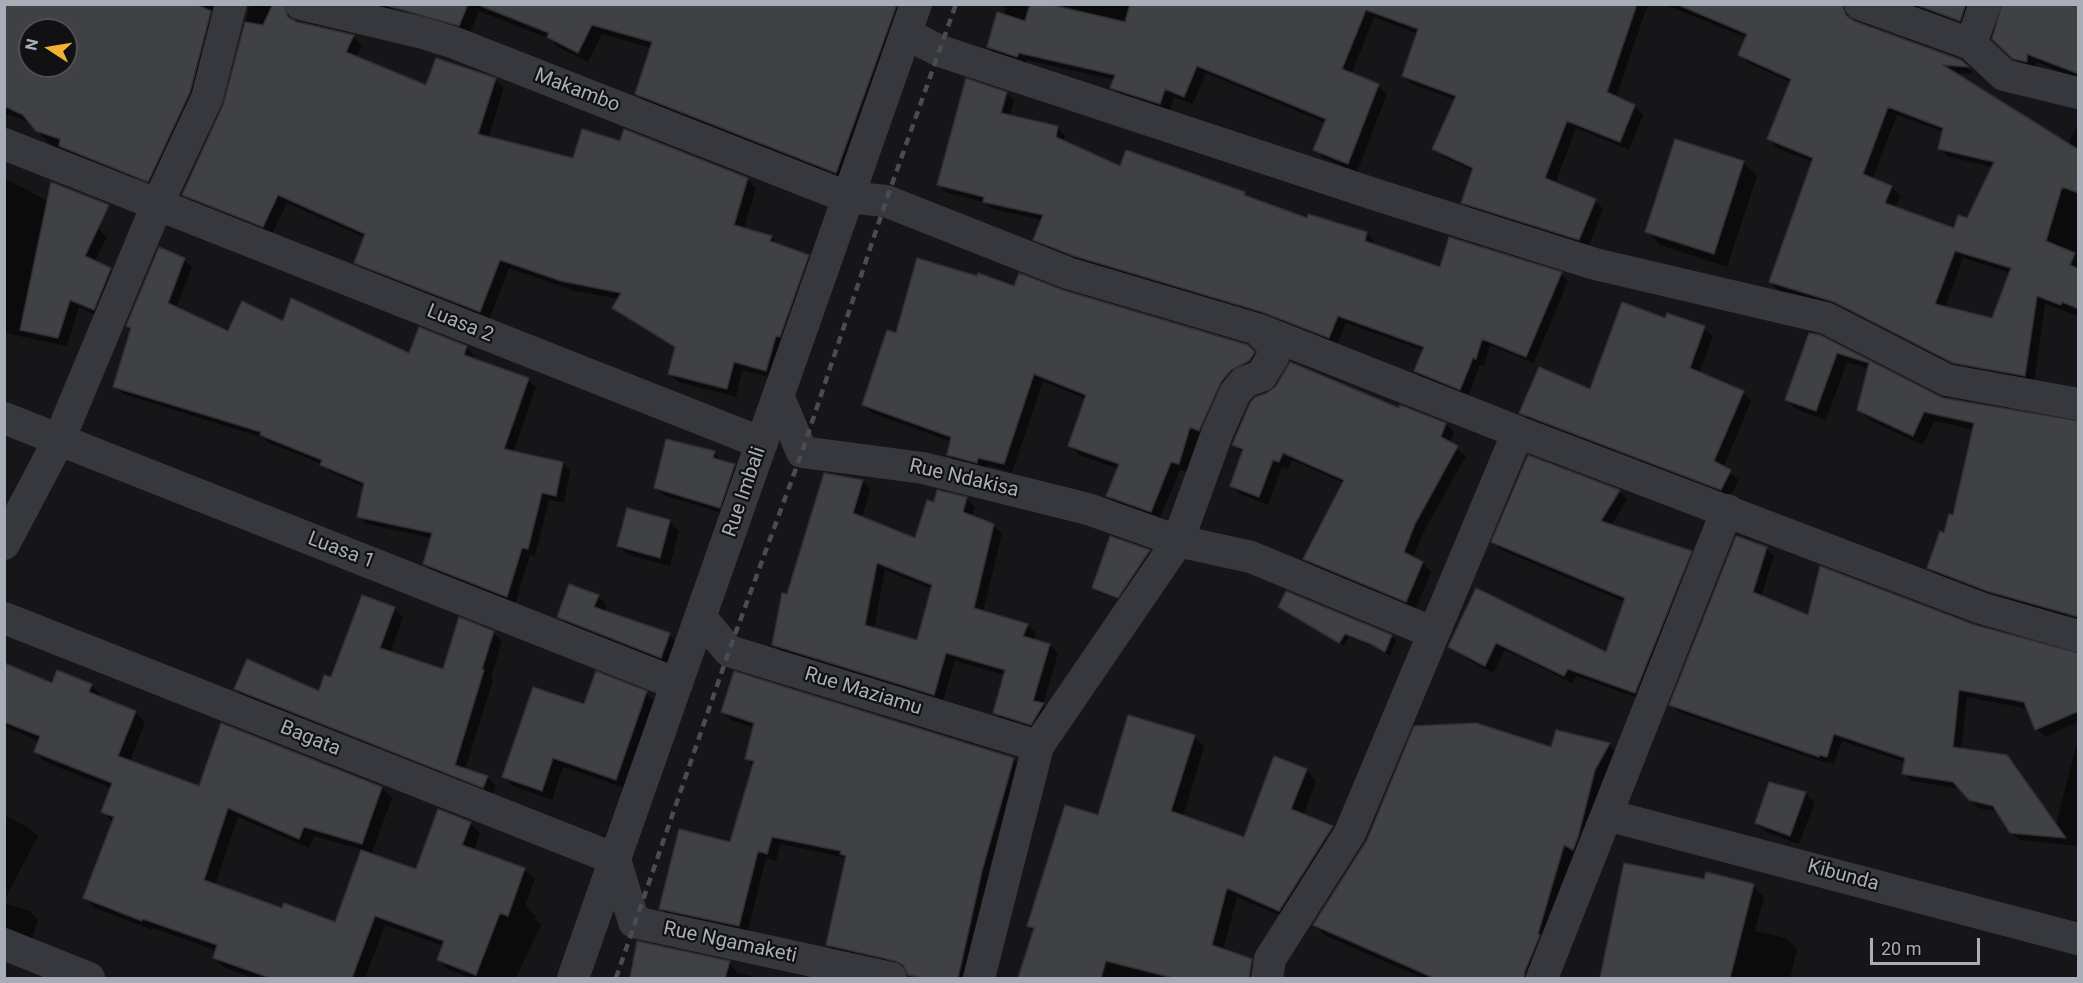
<!DOCTYPE html>
<html>
<head>
<meta charset="utf-8">
<style>
  body { margin:0 }
  #map { position:relative; width:2083px; height:983px; overflow:hidden; background:#161618; font-family:Roboto,sans-serif }
  canvas { display:block }
  .frame { position:absolute; inset:0; border:6px solid #a8adb8; pointer-events:none }
  .north { position:absolute; left:18px; top:18px; width:60px; height:60px; box-sizing:border-box; background:#111113; border:2px solid #4d4f55; border-radius:50%; rotate:282deg; font-size:16px; font-weight:700; line-height:24px; text-align:center; color:#a8adb8 }
  .north::after { content:''; display:block; margin:auto; width:21px; height:27px; background:#f2b134; clip-path:polygon(50% 0,100% 100%,50% 72%,0 100%) }
  .scale { position:absolute; left:1870px; top:938px; width:110px; height:27px; box-sizing:border-box; border:3px solid #a8adb8; border-top:0; padding-left:8px; font-size:18px; line-height:21px; white-space:nowrap; color:#a8adb8; -webkit-text-stroke:4px #111113; paint-order:stroke }
</style>
</head>
<body>
<div id="map">
<canvas width="2083" height="983"></canvas>
<div class="frame"></div>
<div class="north">N</div>
<div class="scale">20 m</div>
</div>
<script>
const g = document.querySelector('canvas').getContext('2d');
g.lineJoin = 'round';
function paint(path, color) { g.fillStyle = color; g.fill(path, 'evenodd'); }
function trace(path, color, width, dash) { g.strokeStyle = color; g.lineWidth = width; g.lineCap = dash ? 'butt' : 'round'; g.setLineDash(dash || []); g.stroke(path); }
function write(font, color, halo, rows, align = 'center') {
  g.font = font + ' Roboto,sans-serif'; g.lineWidth = 4.5; g.setLineDash([]); g.textBaseline = 'middle'; g.strokeStyle = halo; g.fillStyle = color; for (const [text, x, y, turn = 0] of rows) {
    g.save(); g.translate(x, y); g.rotate((+turn || 0) * Math.PI / 180); g.textAlign = isNaN(turn) ? turn : align; if (halo) g.strokeText(text, 0, 0); g.fillText(text, 0, 0); g.restore();
  }
}
paint(new Path2D(`
  M4,4H224L198,101L157,189L53,148L31,123L4,113ZM30,30H66V66H30Z
  M250,4H268L284,13L296,23L353,37L362,45L356,57L427,87L495,80L504,88L488,138L574,159L747,179L756,188L744,229L771,237L780,246L808,256L817,265L775,379L742,370L736,397L678,382L670,373L676,349L623,316L614,308L619,299L571,290L509,268L489,320L365,271L356,262L366,238L287,203L272,234L192,203L183,194L226,103Z
  M353,4H892L906,15L846,182L647,104L637,94L652,48L602,34L588,62L558,47L550,39L479,11L469,35Z
  M1006,4H1648L1616,98L1635,106L1643,115L1629,150L1576,128L1555,184L1595,200L1603,209L1588,248L1471,211L1462,202L1474,171L1443,157L1434,148L1455,100L1412,84L1404,76L1418,34L1374,17L1351,75L1378,86L1387,94L1357,172L1324,158L1315,150L1326,123L1206,73L1193,104L1174,97L1169,112L1121,96L1112,88L1114,80L1027,60L1026,65L997,56L988,47L1004,16Z
  M1663,4H1853L1850,16L1853,22L1961,61L1974,74L1953,73L2068,145L2078,124V316L2045,304L2034,384L1963,371L1844,310L1779,291L1770,282L1813,162L1777,148L1769,139L1791,82L1748,63L1740,55L1747,38ZM1897,115L1944,132L1940,149L1949,157L1993,167L1968,220L1955,230L1895,208L1900,196L1892,187L1872,180ZM1963,258L2011,273L1993,320L1945,308Z
  M1902,4H1978L1969,29Z
  M2078,4V79L2036,62L2035,70L2023,67L1994,39Z
  M1006,93L1014,101L1009,117L1058,128L1065,135L1064,142L1121,168L1244,193L1249,198L1308,220L1366,233L1374,241L1373,245L1441,269L1561,274L1568,281L1534,363L1490,345L1484,366L1480,365L1468,396L1423,379L1415,371L1424,351L1346,323L1337,345L1083,263L1042,247L1035,239L1043,220L992,209L986,203L946,192L939,184Z
  M1743,162L1757,176L1727,267L1660,245L1647,231Z
  M4,178L98,228L107,237L94,262L110,270L119,278L102,318L79,307L67,346L4,333Z
  M184,259L192,267L176,308L228,333L284,323L410,355L466,347L474,355L472,360L528,380L536,387L513,453L563,463L570,471L564,503L549,500L535,556L530,555L515,604L432,572L425,564L432,538L367,524L359,516L365,487L330,472L322,464L269,443L264,438L123,394L115,386L132,329L128,325Z
  M1015,288L1062,292L1247,346L1262,362L1208,439L1199,435L1187,472L1180,470L1159,520L1117,505L1108,496L1119,469L1079,455L1070,446L1086,399L1043,381L1012,472L987,465L985,471L957,464L948,455L952,442L872,413L863,405L897,335Z
  M1665,320L1704,328L1713,336L1699,374L1743,392L1751,401L1723,468L1739,480L1730,497L1529,421L1521,413L1591,391Z
  M1819,336L1943,399L2075,423L2068,612L2066,620L1939,578L1929,568L1954,517L1974,430L1934,421L1923,445L1869,420L1859,410L1869,369L1847,362L1826,420L1797,410L1787,400Z
  M1401,407L1446,424L1454,433L1450,444L1466,456L1423,533L1413,558L1423,563L1431,572L1415,610L1313,567L1305,559L1344,483L1292,460L1288,470L1282,467L1268,505L1240,494L1231,485L1243,454L1234,444L1400,410Z
  M714,452L722,462L734,466L742,474L728,515L663,495L655,487Z
  M1529,457L1619,491L1627,499L1611,526L1691,552L1699,560L1644,700L1576,676L1572,683L1505,650L1493,673L1458,654L1449,646L1477,590L1607,654L1625,602L1501,550L1493,542Z
  M862,481L870,489L862,518L916,540L935,504L966,499L975,507L972,517L994,526L1002,534L983,612L1027,625L1036,633L1033,640L1050,645L1058,653L1043,705L1051,713L1039,732L1003,721L995,713L1005,675L955,661L942,703L782,653L773,645L788,596ZM885,570L932,589L918,642L874,629Z
  M669,521L679,531L670,566L628,555L618,545Z
  M1111,538L1149,551L1153,556L1122,601L1098,592L1094,587Z
  M1766,549L1774,556L1761,597L1809,617L2078,686V722L2045,737L2037,729L2028,709L1967,697L1961,750L2006,756L2014,764L2056,824L2078,738V846L2019,840L2011,832L1999,812L1978,808L1961,789L1912,781L1904,773L1905,762L1842,741L1834,764L1827,762L1826,763L1679,712L1671,704Z
  M1287,593L1392,636L1396,641L1390,656L1377,648L1349,637L1344,646L1284,611L1280,607Z
  M598,596L607,605L605,613L669,635L678,644L671,667L569,626L559,617Z
  M394,608L403,617L390,653L444,671L493,632L502,641L491,678L493,680L465,770L487,777L496,786L492,796L245,698L236,689L320,693Z
  M4,664L53,685H91L101,695L100,698L135,712L145,722L130,762L200,788H382L392,798L371,855L417,871L470,823L480,833L474,851L524,869L535,879L525,905L536,916L535,919L541,925L516,978H471L448,970L438,960L444,946L385,925L365,978H254L225,968L214,958L217,951L153,928L152,930L95,908L85,898L112,821L102,811L111,788L45,762L35,752L39,741L4,726ZM238,817L309,848L314,836L363,850L336,924L283,910L215,886Z
  M646,693L655,702L625,788L563,767L552,800L513,786L504,777L585,706Z
  M722,712L1013,759L1022,767L968,978H914L905,968L836,953L828,945L847,858L781,844L776,861L766,858L747,934L669,917L660,908L731,844L754,766L747,759L754,728L731,720Z
  M1557,732L1609,745L1620,756L1538,978H1422L1326,936L1315,925L1553,749Z
  M1194,736L1204,747L1183,817L1245,839L1306,770L1316,781L1303,816L1332,828L1342,838L1290,920L1237,897L1223,950L1251,960L1262,971L1261,978H1020L1034,932L1028,926L1099,817Z
  M1805,793L1815,802L1799,844L1766,832L1756,823Z
  M4,815L29,828L38,836L4,901Z
  M1625,865L1705,881L1753,886L1764,897L1755,931L1786,938L1797,949L1790,978H1602Z
  M4,903L30,911L38,920L32,940L4,937Z
  M638,943L729,963L737,973L760,978H630Z`), '#0007');
const building = new Path2D(`
  M4,4H195L211,11L190,92L148,182L59,146L60,139L36,131L23,115L4,106ZM30,30H66V66H30Z
  M273,4H284L288,17L297,22L354,35L346,52L426,85L436,58L496,78L478,134L573,158L582,129L620,141L624,129L748,178L734,225L772,236L770,241L809,255L780,337L776,336L766,371L734,362L727,389L668,374L675,347L612,308L621,293L561,281L500,260L480,312L354,263L365,234L278,195L263,227L182,195L223,105L245,22L263,25Z
  M381,4H468L459,26Z
  M481,4H897L836,173L635,94L652,42L592,25L578,53L547,37L549,33L481,6Z
  M1030,4H1048L1125,22L1130,4H1637L1607,92L1635,105L1620,142L1567,121L1545,178L1596,199L1579,240L1461,203L1473,168L1432,149L1456,96L1402,76L1418,29L1366,10L1342,69L1379,84L1348,164L1313,150L1326,119L1197,66L1184,97L1165,89L1160,104L1110,88L1115,75L1019,53L1017,57L987,47L997,12L1025,21Z
  M1676,4H1842L1846,15L1854,21L1961,60L1969,67L1943,65L2079,150V193L2062,187L2046,241L2075,253L2070,265L2079,269V309L2062,302L2061,305L2037,296L2025,376L1953,363L1834,302L1769,282L1813,158L1767,139L1791,79L1738,55L1747,34ZM1888,107L1943,128L1938,149L1994,162L1967,218L1958,215L1954,228L1885,203L1892,186L1863,174ZM1955,251L2011,268L1992,318L1935,304Z
  M1914,4H1966L1960,21Z
  M2002,4H2079V74L2027,54V62L2013,59L1992,39Z
  M966,78L1007,92L1001,113L1058,126L1056,137L1120,166L1126,150L1245,192L1244,195L1307,218L1308,214L1367,232L1365,241L1440,267L1449,237L1562,272L1526,357L1482,339L1476,359L1473,358L1460,390L1414,371L1424,347L1338,316L1329,338L1262,312L1074,256L1033,240L1043,215L983,202L984,197L937,185Z
  M1675,139L1744,161L1714,254L1645,232Z
  M51,182L109,205L85,256L111,268L94,310L70,300L58,338L20,330Z
  M159,247L185,258L168,303L228,331L242,301L283,321L291,298L409,353L419,327L467,346L464,355L529,378L504,449L563,462L556,496L542,493L528,549L522,548L507,597L423,564L432,533L357,517L364,483L320,465L322,460L260,435L261,432L113,387L131,328L126,326Z
  M917,258L977,276L978,273L1014,286L1019,273L1063,290L1248,345L1255,352L1249,361L1231,370L1221,382L1199,431L1190,427L1179,464L1171,462L1151,512L1106,496L1119,464L1068,446L1086,395L1034,374L1004,464L978,458L977,463L947,455L951,437L862,405L887,330L896,333Z
  M1622,302L1665,318L1667,313L1705,326L1690,368L1744,391L1714,461L1731,470L1721,490L1519,413L1539,367L1590,389Z
  M1809,333L1820,335L1943,398L2079,421V617L1987,591L1927,568L1940,531L1944,533L1949,514L1953,515L1974,423L1924,412L1913,436L1857,410L1869,363L1837,353L1816,411L1785,400Z
  M1290,362L1399,408L1400,405L1446,423L1441,437L1458,446L1415,524L1404,552L1423,562L1406,602L1303,559L1344,480L1283,453L1279,462L1273,460L1259,497L1230,486L1243,449L1232,445L1250,403L1255,397L1267,393L1276,386Z
  M666,439L715,451L713,458L735,464L720,508L654,488Z
  M1528,455L1620,490L1601,521L1692,551L1635,693L1568,669L1564,676L1496,643L1485,666L1448,647L1476,588L1606,652L1625,598L1491,542Z
  M824,473L863,480L853,513L915,538L927,500L934,502L937,490L967,497L963,512L994,524L974,608L1028,624L1023,636L1050,644L1033,701L1044,703L1031,725L993,713L1005,670L946,653L934,695L772,645L782,593L787,594ZM877,563L932,585L917,640L865,625Z
  M627,508L670,520L660,558L617,546Z
  M1110,536L1150,550L1118,598L1092,588Z
  M1736,536L1767,547L1753,592L1808,615L1820,566L1975,625L2079,653V711L2035,730L2024,702L1959,690L1953,747L2007,755L2066,838L2010,833L1993,806L1969,800L1953,782L1902,774L1905,758L1834,734L1827,757L1819,755V757L1669,705Z
  M569,584L599,595L594,607L670,633L661,658L557,617Z
  M1286,591L1392,635L1385,652L1371,644L1345,634L1339,643L1278,607Z
  M362,595L395,607L380,648L443,669L459,617L494,631L482,669L484,670L455,765L488,776L483,788L234,689L247,659L319,691L324,675L331,677Z
  M4,663L52,683L57,670L92,684L89,692L136,711L118,756L199,786L221,723L382,787L362,844L304,827L299,839L228,808L204,880L282,908L284,903L335,922L361,850L416,869L438,809L471,822L462,845L525,868L508,916L500,913L476,975L437,960L444,941L375,916L352,978H270L213,958L217,945L143,919L142,921L83,898L114,817L101,812L112,783L34,752L40,736L4,722Z
  M596,671L647,691L616,780L553,758L542,791L502,777L533,687L584,704Z
  M734,671L1014,758L982,871L958,978H923L908,975L903,965L895,961L826,945L846,856L840,854L841,851L772,837L767,854L758,851L739,926L659,909L679,829L730,842L754,761L745,759L754,723L721,712Z
  M1128,715L1195,735L1171,811L1244,837L1274,756L1307,769L1291,809L1333,826L1279,911L1227,888L1212,945L1252,959L1249,978H1173L1106,961L1101,978H1018L1034,928L1027,926L1065,805L1098,815Z
  M1476,723L1551,747L1556,730L1610,743L1595,770L1578,837L1573,850L1564,845L1538,934L1540,935L1525,971L1524,978H1434L1313,925L1367,840L1414,726Z
  M1769,782L1806,792L1790,836L1755,823Z
  M1624,863L1704,879L1706,872L1754,884L1730,978H1600Z
  M637,941L730,961L725,978H630Z`);
paint(building, '#404145');
trace(building, '#303034', 1.5);
trace(new Path2D(`
  M301,4L423,33L455,43L847,197L886,201L1068,273L1257,329L1518,432L1981,608L2078,636
  M1860,4L1971,44L2004,75L2078,93
  M906,34L940,51L1380,196L1595,264L1826,318L1947,380L2078,404
  M1971,44L1985,4
  M4,144L762,443
  M779,398L802,452L923,468L1088,509L1178,541L1251,557L1434,633
  M4,418L677,684
  M4,544L59,440L157,205L207,98L231,4
  M4,618L615,859L634,922L891,978
  M701,618L729,651L1038,746
  M1607,815L2078,939
  M4,944L89,978
  M573,978C687,654 802,329 916,4
  M979,978L1038,746L1178,541L1218,431L1235,393L1244,382L1261,376L1274,355L1271,343L1257,329
  M1267,978L1270,959L1350,833L1518,432
  M1542,978L1727,510`), '#37383d', 32);
trace(new Path2D(`
  M616,978L729,651L802,452L886,201L956,4`), '#4a4c52', 4.5, [8, 6]);
write('20px', '#a8adb8', '#111113', [
  ["Makambo",577,91,21],
  ["Luasa 2",460,324,22],
  ["Rue Ndakisa",964,479,13],
  ["Rue Imbali",745,492,-71],
  ["Luasa 1",341,551,21],
  ["Rue Maziamu",863,692,17],
  ["Bagata",310,739,22],
  ["Kibunda",1843,876,15],
  ["Rue Ngamaketi",730,943,12]
]);
</script>
</body>
</html>
